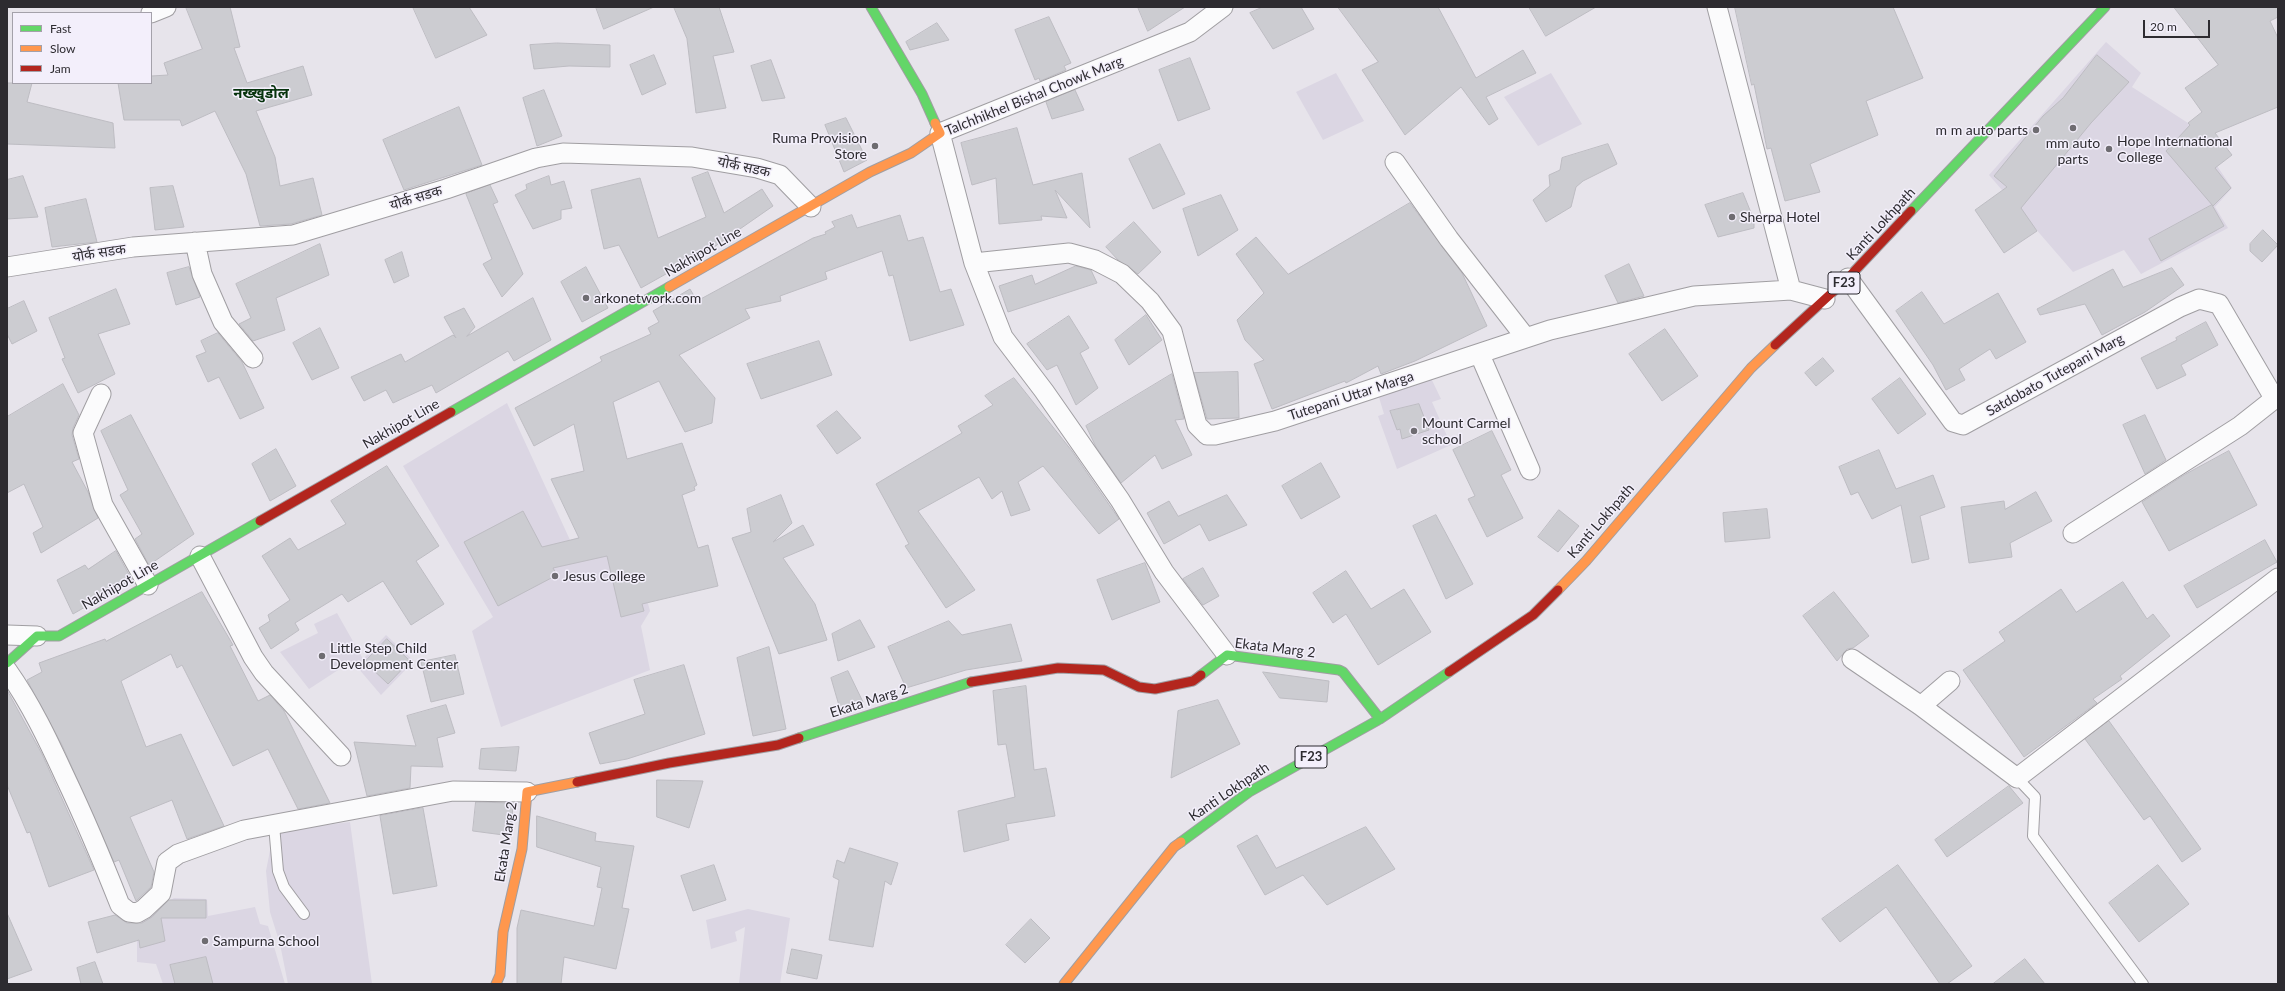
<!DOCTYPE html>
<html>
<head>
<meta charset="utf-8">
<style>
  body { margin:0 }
  #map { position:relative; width:2285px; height:991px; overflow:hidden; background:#e7e4eb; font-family:Lato,sans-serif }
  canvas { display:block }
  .frame { position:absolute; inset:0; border:8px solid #2d2b30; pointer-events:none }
  .legend { position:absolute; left:12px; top:12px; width:140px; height:72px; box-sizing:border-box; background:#f3effb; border:1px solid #a4a1aa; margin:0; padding:5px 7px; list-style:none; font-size:12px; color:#2d2b30 }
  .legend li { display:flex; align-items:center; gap:8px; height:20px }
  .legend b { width:20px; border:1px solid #a4a1aa }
  .scale { position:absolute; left:2143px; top:20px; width:67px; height:18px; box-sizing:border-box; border:2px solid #2d2b30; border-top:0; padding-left:5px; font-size:12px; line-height:14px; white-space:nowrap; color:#2d2b30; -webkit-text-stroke:3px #f3effb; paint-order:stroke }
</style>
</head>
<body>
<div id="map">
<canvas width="2285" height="991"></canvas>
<div class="frame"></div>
<ul class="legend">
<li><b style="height:5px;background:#63d668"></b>Fast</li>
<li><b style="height:5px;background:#ff974d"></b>Slow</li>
<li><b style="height:5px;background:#b3261e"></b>Jam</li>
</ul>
<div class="scale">20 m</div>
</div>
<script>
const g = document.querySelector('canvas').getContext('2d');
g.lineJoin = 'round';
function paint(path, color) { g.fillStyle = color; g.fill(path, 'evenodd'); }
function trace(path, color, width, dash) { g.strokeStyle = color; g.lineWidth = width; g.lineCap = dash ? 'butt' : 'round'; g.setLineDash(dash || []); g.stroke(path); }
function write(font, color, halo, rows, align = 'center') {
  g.font = font + ' Lato,"Noto Sans Devanagari",sans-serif'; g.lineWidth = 3; g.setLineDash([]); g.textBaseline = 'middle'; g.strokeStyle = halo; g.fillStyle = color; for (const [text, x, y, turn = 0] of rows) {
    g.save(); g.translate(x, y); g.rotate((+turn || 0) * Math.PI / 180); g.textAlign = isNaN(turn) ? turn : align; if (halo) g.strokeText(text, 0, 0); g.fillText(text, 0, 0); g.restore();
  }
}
paint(new Path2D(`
  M2106,42L2141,73L2132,87L2188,123L2232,188L2215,207L2228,228L2141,274L2124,250L2073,272L1989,175Z
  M1336,73L1364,121L1323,140L1296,92Z
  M1551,73L1582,124L1538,146L1504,97Z
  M1430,376L1441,399L1432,402L1451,445L1397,469L1378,416L1384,414L1378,394Z
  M507,403L570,540L626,521L650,611L641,626L650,670L501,727L472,631L493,617L403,466Z
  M337,613L363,659L386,635L414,661L381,695L352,661L309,689L280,652L318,633L314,624Z
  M350,822L372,984H288L280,944L270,912L266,871L273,835L296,829Z
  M174,898L207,899L208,916L255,907L260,924L268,926L285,984H163L156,964L137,962V927L154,909Z
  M748,909L790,918L780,984H739L745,927L735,932L737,941L711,949L706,920Z`), '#dbd6e3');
const building = new Path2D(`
  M186,7H230L240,47L234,48L247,83L303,66L312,95L256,111L275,157L280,186L313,178L322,215L291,224L260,226L246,174L215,111L182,126L180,120H124L118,83H151V76L168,75L164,63L202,49Z
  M413,7H469L487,35L436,58Z
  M596,7H654L604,29Z
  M674,7H719L734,52L713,56L726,108L696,113L687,39Z
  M1138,7H1185L1148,31Z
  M1263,7H1301L1314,29L1273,49L1250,13Z
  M1338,7H1438L1476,78L1523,50L1536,73L1486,97L1498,119L1489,125L1461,87L1405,135L1362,70L1378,62Z
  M1529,7H1596L1546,36Z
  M1735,7H1893L1923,78L1866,101L1878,135L1810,164L1820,192L1785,201L1771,148L1767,149L1754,84L1752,85Z
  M2174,7H2278V17L2270,21L2278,38V107L2215,133L2232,155L2215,168L2231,188L2213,206L2166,151L2190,125L2188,123L2202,112L2185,88L2218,65Z
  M1049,17L1071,63L1064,66L1066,70L1040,81L1039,78L1035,80L1015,30Z
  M937,23L949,40L910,50L906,42Z
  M557,43L610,45V67L569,66L534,69L530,45Z
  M654,55L666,84L642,95L630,65Z
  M2097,55L2129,82L2091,123L2021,208L2037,231L2004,253L1975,210L2007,187L1994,176L2043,116L2063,98Z
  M1190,58L1210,109L1178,121L1159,70Z
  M771,60L785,98L762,101L751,66Z
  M7,83H32L27,102L113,123L115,148L7,144Z
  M544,90L562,136L537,146L523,98Z
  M1075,90L1084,110L1052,119L1046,102Z
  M459,107L482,165L404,190L383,140Z
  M846,118L867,160L844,172L825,125Z
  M1017,128L1033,185L1082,173L1090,228L1055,190L1067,218L1041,216L1042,220L999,224L996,178L972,185L961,143Z
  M1160,144L1185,194L1153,209L1129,159Z
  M1608,144L1617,164L1583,181L1576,187L1571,207L1546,222L1533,200L1550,186L1549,175L1560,170L1562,158Z
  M708,172L724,213L762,189L773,206L714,247L641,288L619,245L604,249L591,190L640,178L658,238L706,217L692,178Z
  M23,176L38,217L7,219V180Z
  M549,176L551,185L564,181L572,208L561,210V219L533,229L515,195L527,189L526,185Z
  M490,185L498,202L493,204L523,274L502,297L483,264L492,259L466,194Z
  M173,186L184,227L155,230L150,188Z
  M1743,193L1754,220V228L1718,237L1705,205Z
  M1221,195L1238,230L1198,256L1183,209Z
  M86,199L97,242L52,247L45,208Z
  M1410,203L1462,273L1487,326L1415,361L1381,374L1378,366L1346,383L1345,381L1272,409L1254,364L1264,360L1245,340L1237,320L1264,293L1236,254L1256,237L1288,274Z
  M2212,205L2224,226L2161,261L2149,239Z
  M852,215L857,228L900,215L908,241L923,237L940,292L951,289L964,325L910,341L893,275L889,276L882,251L825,272L827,279L780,296L781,301L745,309L750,318L679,355L715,398L712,423L685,432L659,381L613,402L627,459L682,443L697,485L694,487L695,490L682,495L698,548L708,545L718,586L642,604L644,611L621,617L607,556L553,568L557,575L498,606L464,542L523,511L542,547L579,538L551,479L584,471L574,424L534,446L515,408L602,361L600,357L651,334L648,328L659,322L653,311L690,289L697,301L813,238L826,234L825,232L835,227L832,222Z
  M1134,222L1161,252L1138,274L1118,260L1106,247Z
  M2263,230L2278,245L2262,262L2250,251V244Z
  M320,244L329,275L276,298L285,330L253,341L239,324L251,318L236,284Z
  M402,252L409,276L394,283L385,260Z
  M1629,264L1644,296L1618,303L1605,276Z
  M1076,266L1091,270L1097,283L1008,312L999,286L1032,275L1035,284Z
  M189,267L200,297L176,305L167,273Z
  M586,267L608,308L582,322L561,282Z
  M2172,268L2184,285L2145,312L2102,335L2085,304L2040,315L2037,309L2113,269L2123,287Z
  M116,289L130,324L98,334L115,374L78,393L62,359L65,358L49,318Z
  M1922,292L1944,324L1998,293L2026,342L1996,359L1990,349L1959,369L1965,380L1946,390L1933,365L1896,311Z
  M533,298L551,340L514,361L508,351L436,393L432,385L393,403L386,390L364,401L351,377L401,354L405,362L453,335L456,338L444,317L464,308L475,327L467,336Z
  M24,301L37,331L12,344L7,334V309Z
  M1146,315L1162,340L1129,365L1115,340Z
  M1069,316L1089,348L1080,353L1098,388L1076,405L1057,365L1047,370L1027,344Z
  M2206,322L2218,345L2181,365L2186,375L2157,389L2141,358L2177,340L2176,338Z
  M320,328L339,368L312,380L293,343Z
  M1665,329L1698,376L1662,401L1629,354Z
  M218,333L242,362L264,408L240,419L219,377L208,382L196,356L206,352L201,341Z
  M819,341L832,375L761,399L747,364Z
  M1823,358L1834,371L1816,386L1805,373Z
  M1238,372L1239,418L1207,419L1194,373Z
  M1172,374L1184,419L1175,420L1192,455L1162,469L1155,455L1121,483L1096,447L1086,426Z
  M1014,378L1072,451L1119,519L1099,534L1043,466L1018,482L1030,510L1011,516L1002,491L992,499L979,477L918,511L975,590L946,608L905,546L909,544L876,484L962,433L958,426L993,405L985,396Z
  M1900,378L1926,414L1898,434L1872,399Z
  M63,384L79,415L73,428L72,435L79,459L72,462L88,492L98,518L41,553L33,533L43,527L24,484L7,493V417Z
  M1419,404L1429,430L1402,439L1400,429L1397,430L1390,411Z
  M837,411L861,438L837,454L817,426Z
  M131,415L194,534L149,565L135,539L142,534L120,495L128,490L101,431Z
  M2145,415L2166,460L2145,474L2123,425Z
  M1492,431L1511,470L1501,475L1523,518L1487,537L1468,499L1475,496L1453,450Z
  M276,449L296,486L270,501L252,464Z
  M1879,450L1896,489L1933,475L1945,507L1920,516L1929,559L1912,563L1901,505L1872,519L1858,492L1851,495L1839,467Z
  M2229,451L2257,505L2169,551L2142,502L2184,475Z
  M1321,463L1340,497L1301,519L1282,486Z
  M387,466L439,546L416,561L444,604L411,625L383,581L348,602L342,594L295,623L299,630L271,649L259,628L270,621L268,615L290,600L262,556L290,538L298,550L346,524L331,501Z
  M2036,492L2052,521L2010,543L2012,557L1969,563L1961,507L2004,501L2005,509Z
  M781,495L792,523L773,542L803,525L814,545L783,558L815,604L827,640L779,654L732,538L751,532L747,509Z
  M1227,495L1247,525L1209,541L1200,524L1164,544L1147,513L1169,501L1178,516Z
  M1767,509L1770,538L1725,542L1723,513Z
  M1559,510L1579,526L1558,552L1538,537Z
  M1436,515L1473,584L1446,599L1413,526Z
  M2265,540L2277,562L2197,608L2184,586Z
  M116,551L132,580L73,614L57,580L85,565L88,569Z
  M1145,563L1160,602L1112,620L1097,580Z
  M1203,568L1219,596L1203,605L1183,579Z
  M1346,571L1371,609L1404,589L1431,632L1378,665L1346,614L1333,623L1313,593Z
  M2123,582L2147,619L2153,614L2170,636L2120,676L2122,679L2093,699L2097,703L2024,757L1963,670L2005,641L1999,632L2061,589L2076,612Z
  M202,592L233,645L230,646L258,701L270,695L284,711L330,803L298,809L268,749L233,766L182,665L177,668L171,654L121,681L146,747L181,734L224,826L187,839L172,800L130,817L154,872L151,887L136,901L119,860L114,862L62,745L27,680L42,672L39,663L105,639L106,641Z
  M1834,592L1869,636L1853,648L1847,649L1837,661L1803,616Z
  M860,620L875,647L838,661L832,634Z
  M949,621L962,635L1011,624L1022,661L966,670L906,688L888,647Z
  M387,639L410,661L388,684L365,662Z
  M769,647L786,729L753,736L737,658Z
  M455,655L464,694L431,702L421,662Z
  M684,665L705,734L627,759L600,764L589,733L645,714L634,680Z
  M848,671L863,702L840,709L831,678Z
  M1263,672L1329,681L1327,702L1280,698Z
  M1026,686L1034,770L1046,768L1055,816L1006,824L1009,840L964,852L958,811L1015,797L1006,744L998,745L993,691Z
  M7,690L42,754L94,870L49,887L30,832L27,833L7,785Z
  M1218,700L1240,744L1171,778L1178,711Z
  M446,705L455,733L437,738L443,767L411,766L410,788L367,796L354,742L416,746L407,716Z
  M2109,721L2201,849L2182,862L2150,816L2144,820L2085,739Z
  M519,747L516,771L479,769L481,749Z
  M657,780L703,781L689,828L657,817Z
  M2009,786L2023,803L1947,857L1935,840Z
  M476,802L513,803L511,836L473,831Z
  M423,808L437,886L393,894L380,816Z
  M537,816L596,833L595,841L634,846L622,908L629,909L616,969L564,957L561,984H517V928L521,910L594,926L602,888L597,887L601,867L537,847Z
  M1366,827L1395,869L1327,905L1303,875L1265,895L1237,846L1257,835L1276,868Z
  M850,848L898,863L891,885L885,881L873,947L829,940L839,880L833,877L837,860L844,863Z
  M714,865L726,900L693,911L681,876Z
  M1898,865L1972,966L1947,984H1940L1886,907L1840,942L1822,919Z
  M2158,865L2189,904L2139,942L2109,903Z
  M169,900H206V918H161L165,941L140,948L139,940L97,953L88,922L115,915L127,923H142L152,917Z
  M7,913L32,970L7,979Z
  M1031,919L1050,938L1025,963L1006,945Z
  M792,949L822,955L817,979L787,973Z
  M206,957L213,984H175L170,965Z
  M2025,959L2045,984H1993Z
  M95,962L103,984H81L77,968Z`);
paint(building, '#ccccd1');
trace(building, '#bdbcc2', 1);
const lane = new Path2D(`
  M2017,778L2035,797L2033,836L2143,984
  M274,825L278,871L284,887L304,914`);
const street = new Path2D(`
  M1223,7L1190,32L940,133L974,263L1003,337L1044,391L1120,500L1164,572L1227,655
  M1717,7L1791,290
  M151,13L166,7
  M1395,162L1449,239L1526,338
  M195,242L202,274L223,322L253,358
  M974,263L1069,253L1095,260L1122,274L1150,301L1172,331L1197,425L1207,435H1215L1275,421L1550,330L1694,296L1791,290L1825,299
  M7,267L133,247L293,235L446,189L536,158L563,153L692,157L757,168L780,175L811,207
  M1848,278L1953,422L1963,425L2180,307L2199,299L2219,304L2274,398
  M1480,355L1530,470
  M101,394L83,433L103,505L148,585
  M2073,533L2240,426L2278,396
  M200,556L253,657L264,673L341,756
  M7,635L37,636
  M1852,659L1921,706L1950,681
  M7,670C31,704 48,740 65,777C85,819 103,862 120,905L129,912L137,913L144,909L161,893L167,862L178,854L244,830L453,791L527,792
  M1921,706L2017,778L2278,578`);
const fast = new Path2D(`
  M871,7L922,94L935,123
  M1911,211L2105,7
  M451,412L669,287
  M7,663L37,636H59L260,521
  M1201,675L1227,655L1339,670L1343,672L1380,719
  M799,738L971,682
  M1181,842L1249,792L1380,719L1449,672`);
const slow = new Path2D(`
  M669,287L870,172L911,153L940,133L935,123
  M1558,590L1586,561L1751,368L1775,345
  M496,984L500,975L503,932L522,849L527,792L577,782
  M1064,984L1174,847L1181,842`);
const jam = new Path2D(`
  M1775,345L1848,278L1911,211
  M260,521L451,412
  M1449,672L1533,615L1558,590
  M971,682L1058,668L1104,670L1139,687L1155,689L1193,681L1201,675
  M577,782L669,763L778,745L799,738`);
trace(lane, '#a09ea2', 12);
trace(street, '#a09ea2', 21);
trace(fast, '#a09ea2', 11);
trace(slow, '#a09ea2', 11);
trace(jam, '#a09ea2', 11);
trace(lane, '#fbfbfc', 10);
trace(street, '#fbfbfc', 19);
trace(fast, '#63d668', 9);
trace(slow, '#ff974d', 9);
trace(jam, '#b3261e', 9);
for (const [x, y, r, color] of [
  [2073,128,4,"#6e6c71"],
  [2036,130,4,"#6e6c71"],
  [875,146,4,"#6e6c71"],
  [2109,149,4,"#6e6c71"],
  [1732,217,4,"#6e6c71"],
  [586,298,4,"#6e6c71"],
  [1414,431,4,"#6e6c71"],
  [555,576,4,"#6e6c71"],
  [322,656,4,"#6e6c71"],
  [205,941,4,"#6e6c71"]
]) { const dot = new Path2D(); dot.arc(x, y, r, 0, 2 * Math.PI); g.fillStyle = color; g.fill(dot); trace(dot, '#f3effb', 1.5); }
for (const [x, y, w] of [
  [1844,283,32],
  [1311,757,32]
]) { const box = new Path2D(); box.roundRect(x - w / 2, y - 11, w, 22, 3); g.fillStyle = '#f3effb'; g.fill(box); trace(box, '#2d2b30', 1); }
write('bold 13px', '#2d2b30', null, [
  ["F23",1844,283],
  ["F23",1311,757]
]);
write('14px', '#2d2b30', '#f3effb', [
  ["Talchhikhel Bishal Chowk Marg",1034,96,-22],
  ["योर्क सडक",744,167,12],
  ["योर्क सडक",416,198,-17],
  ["Kanti Lokhpath",1881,224,-47],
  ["Nakhipot Line",703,252,-30],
  ["योर्क सडक",99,253,-9],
  ["Satdobato Tutepani Marg",2055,375,-29],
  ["Tutepani Uttar Marga",1351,396,-18],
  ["Nakhipot Line",401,424,-30],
  ["Kanti Lokhpath",1601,521,-49],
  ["Nakhipot Line",120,585,-30],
  ["Ekata Marg 2",1275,648,7],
  ["Ekata Marg 2",869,701,-18],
  ["Kanti Lokhpath",1229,792,-34],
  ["Ekata Marg 2",506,842,-81]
]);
write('14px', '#2d2b30', '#f3effb', [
  ["m m auto parts",2028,130,"right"],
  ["Ruma Provision",867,138,"right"],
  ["Store",867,154,"right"],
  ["Hope International",2117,141],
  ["College",2117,157],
  ["mm auto",2073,143,"center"],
  ["parts",2073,159,"center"],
  ["Sherpa Hotel",1740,217],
  ["arkonetwork.com",594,298],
  ["Mount Carmel",1422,423],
  ["school",1422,439],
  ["Jesus College",563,576],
  ["Little Step Child",330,648],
  ["Development Center",330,664],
  ["Sampurna School",213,941]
], 'left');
write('bold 15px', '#06330d', '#f3effb', [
  ["नख्खुडोल",261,93]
]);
</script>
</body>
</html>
